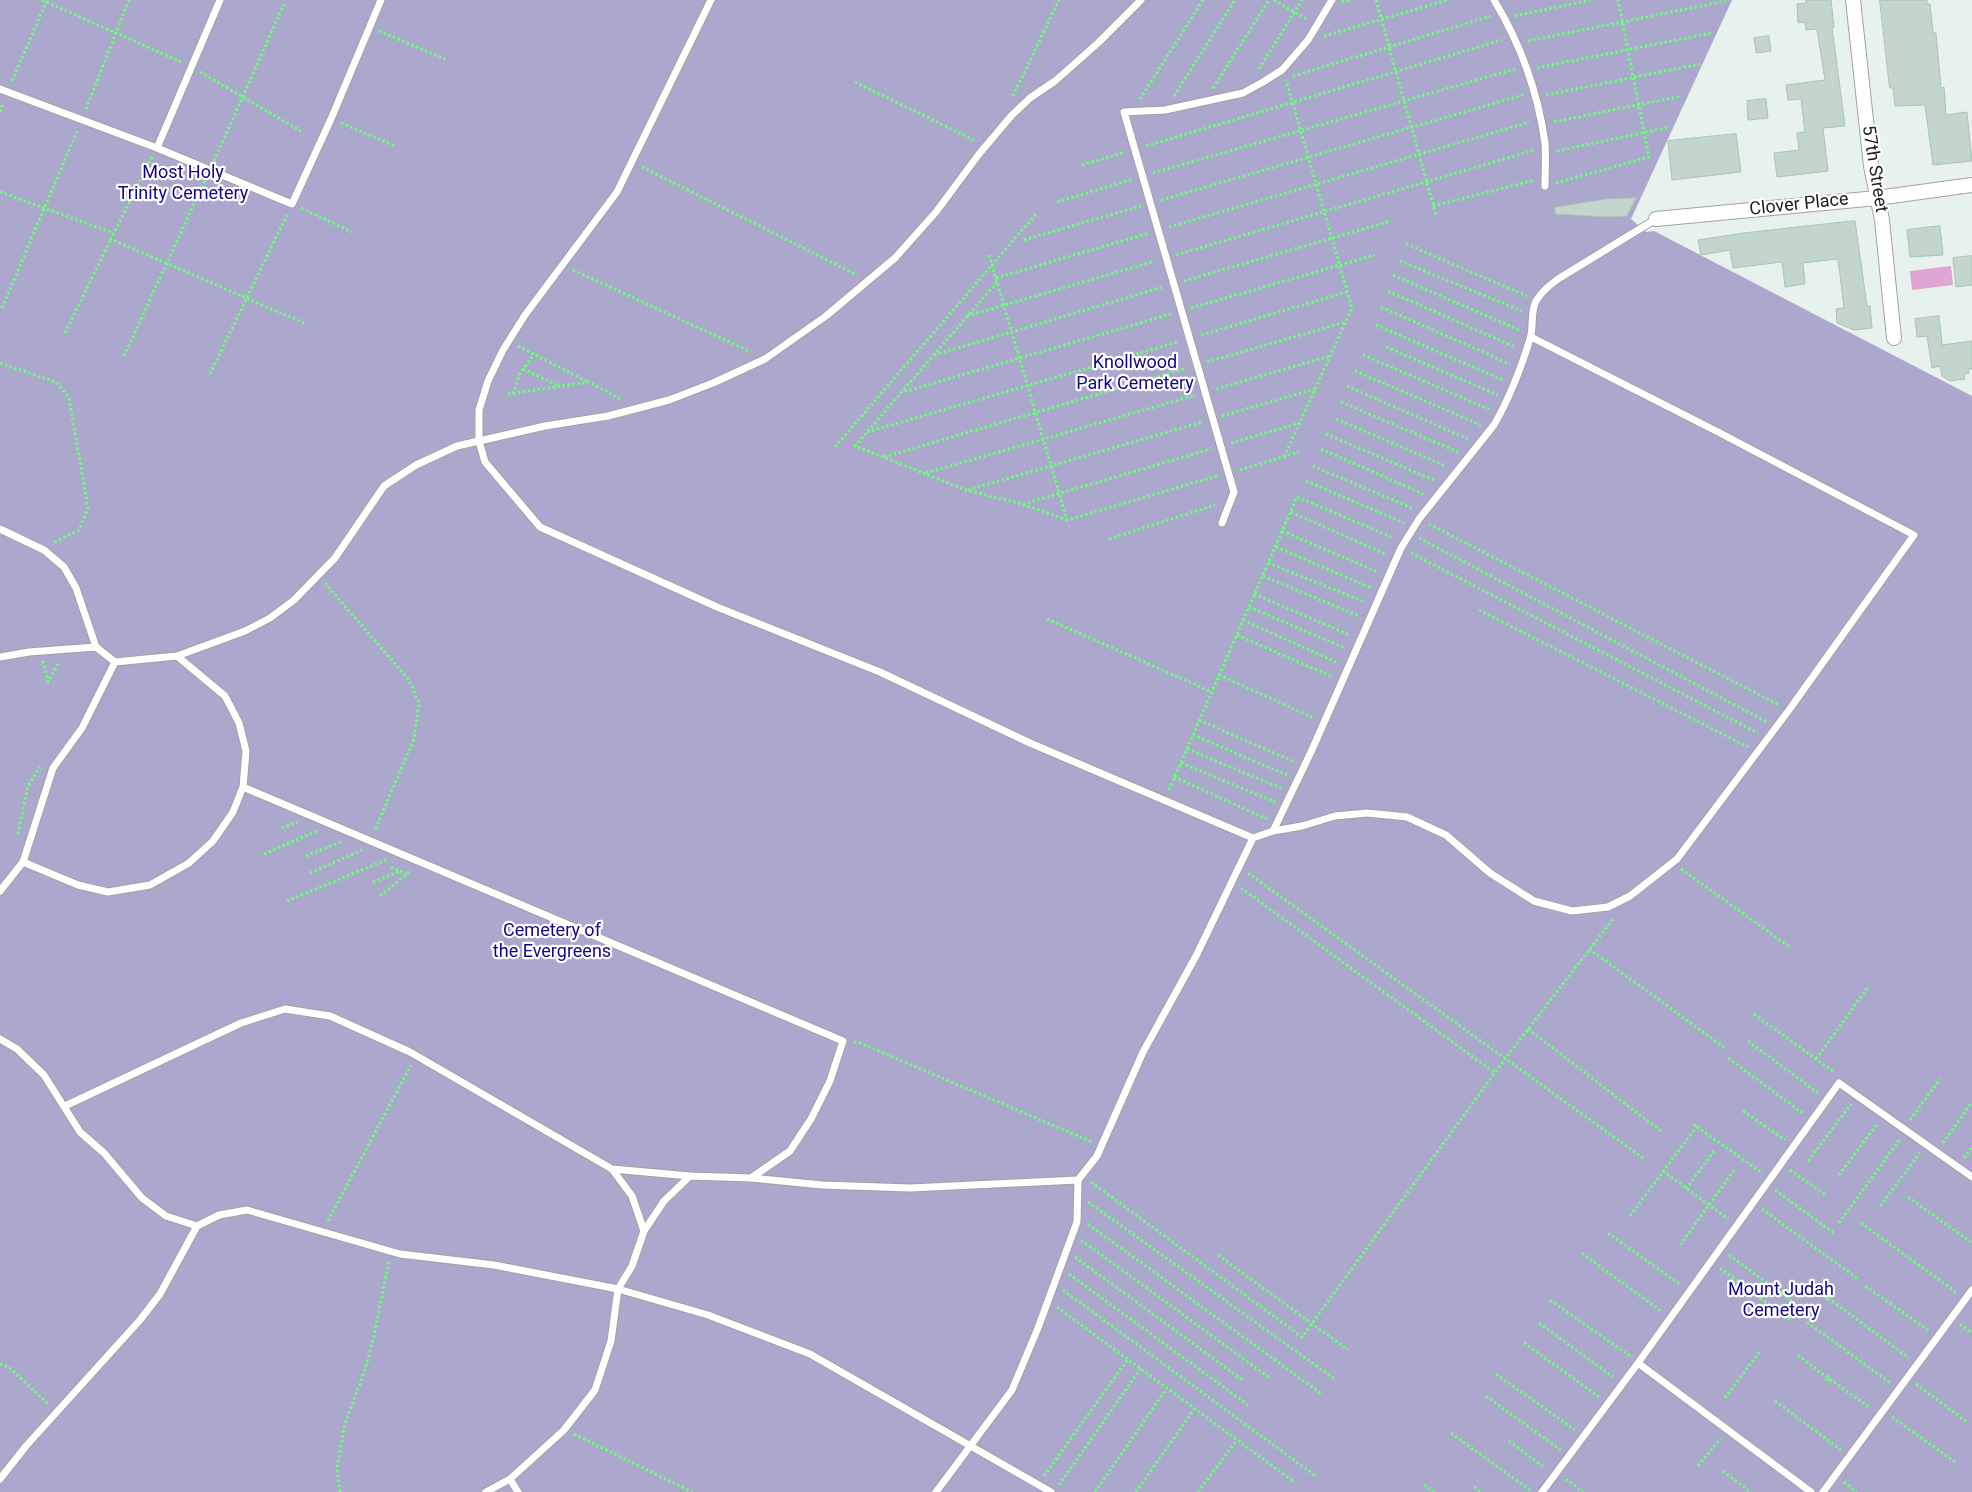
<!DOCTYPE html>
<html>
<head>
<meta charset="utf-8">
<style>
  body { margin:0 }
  canvas { display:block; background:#e7f1ee }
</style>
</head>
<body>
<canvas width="1972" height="1492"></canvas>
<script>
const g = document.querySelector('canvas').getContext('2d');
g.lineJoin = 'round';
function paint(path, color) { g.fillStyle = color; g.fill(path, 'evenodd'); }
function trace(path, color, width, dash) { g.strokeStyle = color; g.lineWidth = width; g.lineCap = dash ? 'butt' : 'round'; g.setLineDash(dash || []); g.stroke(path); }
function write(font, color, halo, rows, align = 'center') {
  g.font = font + ' Roboto,sans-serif'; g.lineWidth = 4.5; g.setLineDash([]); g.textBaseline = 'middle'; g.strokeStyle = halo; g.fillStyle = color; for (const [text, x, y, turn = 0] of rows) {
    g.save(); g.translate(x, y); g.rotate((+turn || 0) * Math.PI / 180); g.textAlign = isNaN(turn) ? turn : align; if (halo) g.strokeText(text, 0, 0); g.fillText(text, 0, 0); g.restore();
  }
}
paint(new Path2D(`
  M0,0H1732L1631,219L1646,232L1654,231L1972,396V1492H0Z`), '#aca7cc');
paint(new Path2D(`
  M1951,266L1953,285L1912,290L1910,271Z`), '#e1a5d4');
const building = new Path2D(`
  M1806,0H1831L1834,27H1832L1845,126L1823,128L1828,171L1777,177L1774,153L1799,150L1797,133L1805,132L1801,99L1788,100L1786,85L1825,80L1817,29L1806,30L1805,22L1798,23L1797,4L1806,3Z
  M1880,0H1927V4H1930L1933,33H1936L1941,88L1944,87L1946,115L1967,112L1972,161L1933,165L1925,105L1895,106L1893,88H1890Z
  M1769,36L1771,51L1756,53L1754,38Z
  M1766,99L1768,118L1748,120L1747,101Z
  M1736,134L1741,172L1672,180L1668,141Z
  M1636,198L1627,216L1607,217L1555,214V207L1607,199Z
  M1855,221L1867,306H1870L1872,328L1854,330L1837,323L1836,309L1844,308L1838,259L1803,263L1805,284L1785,287L1782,262L1733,268L1730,250L1701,255L1698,240L1744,233Z
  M1940,226L1943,255L1910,257L1907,230Z
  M1972,256V285L1956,287L1953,258Z
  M1939,316L1942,345L1972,341V369H1968L1969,373L1964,374L1965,379L1950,381L1942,376L1940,366L1932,368L1927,336L1917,337L1915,319Z`);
paint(building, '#c4d5cb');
trace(building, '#a8c4b4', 1);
const lane = new Path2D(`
  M711,0L617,192L525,315L503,350L488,381L479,410V441L485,462L540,527L717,607L880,672L1030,743L1253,838L1273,831L1302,826L1335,816L1367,813L1407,817L1446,835L1490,873L1534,901L1572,911L1608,907L1630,896L1677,859L1789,710L1914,535L1720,433L1531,337
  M1494,0C1520,43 1538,93 1545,143C1546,157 1545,172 1545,186
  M0,89L157,148L292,204L331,119L381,0
  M157,148L220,0
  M1222,523L1234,492L1124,112L1165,110L1243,93L1263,82L1282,70L1308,40L1332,0
  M0,529L44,550L64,567L76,588L96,647L115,662
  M0,657L29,652L96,647
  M243,787L843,1041L830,1081L811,1119L790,1151L751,1178
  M1273,831L1311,752L1401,548L1419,519L1494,425C1509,399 1521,368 1530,339C1534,327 1530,312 1536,301C1542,291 1550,285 1558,279L1656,219
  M23,862L78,885L108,892L150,885L189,863L213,841L233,812L243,787L246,751L239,723L225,696L177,656
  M0,891L23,862L53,768L82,728L115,662L177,656L245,631L270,618L294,600L335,558L384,486L416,465L457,446L545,426L608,416L669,400L713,383L765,359L826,316L895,258L936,212L979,154L1012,115L1030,98L1055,81L1098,43L1141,0
  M0,1039L17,1049L44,1075L80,1132L104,1153L142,1198L166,1216L197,1226
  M65,1106L241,1023L285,1009L330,1016L410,1052L612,1169L632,1196L644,1231L632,1266L618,1289L611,1341L595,1390L564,1430L510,1479L486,1492
  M612,1169L690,1176L751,1178L822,1185L910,1188L1078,1180
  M644,1231L664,1201L690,1176
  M1638,1363L1811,1492
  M0,1479L26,1446L140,1320L160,1294L197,1226L219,1215L247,1210L400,1254L494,1265L618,1289L708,1315L810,1354L1051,1492
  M510,1479L518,1492
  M936,1492L1012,1390L1038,1328L1077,1222L1078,1180L1097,1156L1143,1052L1196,956L1253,838
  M1542,1492L1638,1363L1839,1083L1972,1177
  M1823,1492L1972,1290`);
const street = new Path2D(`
  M1853,0L1871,166L1882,220L1894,338
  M1656,219L1877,198L1972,185`);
trace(lane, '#a2a2a2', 9);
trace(street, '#a2a2a2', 16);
trace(new Path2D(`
  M42,0L181,62
  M1274,0L1308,20
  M1376,0L1436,215
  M1342,2L1350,0
  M1515,16L1591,0
  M379,31L445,59
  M1324,36L1448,0
  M1528,41L1726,1
  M1537,68L1711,33
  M1259,69L1302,0
  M200,72L301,131
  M1293,76L1491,16
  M12,81L47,0
  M855,82L976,141
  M1213,88L1269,0
  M1546,95L1700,64
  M1013,96L1059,0
  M1174,96L1235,0
  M1140,99L1203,0
  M86,109L129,0
  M0,112L3,103
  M1554,122L1682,96
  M341,123L395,146
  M1146,146L1502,40
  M1557,151L1670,127
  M152,157L111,239L306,324
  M214,161L284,4
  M1082,165L1123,153
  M642,167L857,275
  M1153,173L1515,69
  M1556,183L1649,157L1618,0
  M0,192L113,233
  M1161,200L1523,95
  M1057,202L1133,179
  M1433,206L1535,180
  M301,208L352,232
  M1169,227L1530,122
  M1024,240L1141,206
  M1406,244L1527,296
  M989,255L1067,520L1217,476
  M1176,255L1535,150
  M1400,261L1522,311
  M573,270L751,352
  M1393,275L1521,331
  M996,278L1149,233
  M1184,281L1391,221
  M997,282L855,446L966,490L1022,504L1067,520
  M1388,291L1515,347
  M1381,307L1510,364
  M2,308L77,131
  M1191,308L1375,255
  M967,316L1155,261
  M1376,325L1503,380
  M65,333L111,239
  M1201,335L1347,292
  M518,346L588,382
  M1386,347L1498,395
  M934,355L1163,287
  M1363,355L1491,410
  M124,356L205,180
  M1207,362L1346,322
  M0,363L56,382L69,398L88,508L79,530L53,543
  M523,369L559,386
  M1355,371L1481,425
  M210,374L287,215
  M1347,386L1468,439
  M1216,389L1330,356
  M900,393L1171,314
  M508,394L589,382L622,400
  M513,394L520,374L534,354
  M1341,402L1458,452
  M1222,416L1315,389
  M1336,419L1446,466
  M867,432L1178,342
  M1326,434L1436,481
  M1231,443L1300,423
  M835,447L1036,214
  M1321,449L1423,494
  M884,457L1187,368
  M1284,457L1352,308L1286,80
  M1313,466L1414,509
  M1240,470L1299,452
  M926,473L1196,395
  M1306,481L1404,523
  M968,490L1202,422
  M1023,504L1211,449
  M1291,512L1385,554
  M1429,524L1779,705
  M1282,531L1378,572
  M1419,538L1767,722
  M1109,539L1215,505
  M1276,547L1371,588
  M1411,553L1758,733
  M1268,563L1365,602
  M1263,576L1359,616
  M325,583L409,680L419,703L414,739L375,830
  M1254,594L1350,635
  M1249,607L1345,648
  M1479,610L1748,747
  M1047,619L1212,692
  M1243,620L1338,663
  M1237,635L1333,677
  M43,661L48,682L59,662
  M1219,675L1314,718
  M1199,720L1295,762
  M1193,735L1287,775
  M1187,749L1281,788
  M1181,763L1275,802
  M1174,777L1267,819
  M1169,790L1297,497L1394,538
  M282,828L298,822
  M18,834L28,786L40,767
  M264,854L317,831
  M306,856L343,841
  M391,867L407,874
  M1681,869L1791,948
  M310,873L362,850
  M1248,873L1643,1158
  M373,882L401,871
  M1241,888L1495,1073
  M380,896L407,874L410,869
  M287,901L386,860
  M1589,949L1725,1048
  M1754,1014L1834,1072
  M1528,1029L1662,1132
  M1748,1041L1818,1093
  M854,1042L860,1043L1092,1142
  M1728,1058L1804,1114
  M1816,1059L1868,987
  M1743,1111L1785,1140
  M1910,1120L1940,1079
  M1693,1124L1762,1173
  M1943,1143L1972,1102
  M1964,1158L1972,1147
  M1808,1161L1851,1104
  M1790,1170L1827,1196
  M1663,1171L1728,1219
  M1839,1175L1878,1123
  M1091,1182L1302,1337L1505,1059L1613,919
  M1686,1189L1714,1151
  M1775,1190L1835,1234
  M1908,1197L1972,1243
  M1088,1202L1336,1380
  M1880,1206L1920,1153
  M1762,1209L1858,1279
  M1630,1216L1697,1126
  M328,1221L411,1065
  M1839,1223L1900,1139
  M1861,1223L1957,1293
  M1088,1224L1323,1395
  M1608,1233L1681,1285
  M1081,1240L1271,1379
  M1680,1245L1735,1169
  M1582,1253L1662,1312
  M1218,1255L1348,1350
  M1729,1255L1797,1305
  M1075,1257L1244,1381
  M1720,1268L1790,1320
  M1069,1274L1248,1405
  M1808,1285L1824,1296
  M1865,1286L1928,1330
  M1063,1290L1317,1477
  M1825,1295L1828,1296L1827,1299L1824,1298Z
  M1828,1298L1909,1358
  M1550,1300L1630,1356
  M1057,1307L1294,1482
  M1807,1322L1890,1383
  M1539,1323L1613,1377
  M1960,1324L1972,1333
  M1524,1343L1599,1397
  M1798,1355L1826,1377
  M0,1364L10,1368L49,1405
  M1496,1374L1575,1430
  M1827,1376L1830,1377L1829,1381L1826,1380Z
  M1830,1379L1870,1408
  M1916,1384L1967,1422
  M1486,1396L1561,1450
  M1725,1398L1760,1351
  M1775,1401L1841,1450
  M1892,1417L1955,1462
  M1451,1433L1531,1491
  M574,1434L692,1492
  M1509,1441L1545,1468
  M1698,1466L1721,1438
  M1723,1471L1750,1492
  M1044,1476L1128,1359
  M1566,1479L1583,1492
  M1844,1482L1857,1492
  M1059,1485L1141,1368
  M1424,1485L1434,1492
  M1474,1487L1482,1492
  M340,1492L337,1467L345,1423L364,1373L374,1336L389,1261
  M1095,1492L1167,1388
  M1136,1492L1195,1408
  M1198,1492L1237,1440`), '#6aff79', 3, [2.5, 2.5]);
trace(lane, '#fff', 7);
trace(street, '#fff', 14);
write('18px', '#212121', '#fff', [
  ["57th Street",1874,169,81],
  ["Clover Place",1799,205,-6]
]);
write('18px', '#100688', '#fff', [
  ["Most Holy",183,173],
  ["Trinity Cemetery",183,194],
  ["Knollwood",1135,363],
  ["Park Cemetery",1135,384],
  ["Cemetery of",552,931],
  ["the Evergreens",552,952],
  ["Mount Judah",1781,1290],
  ["Cemetery",1781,1311]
]);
</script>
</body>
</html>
